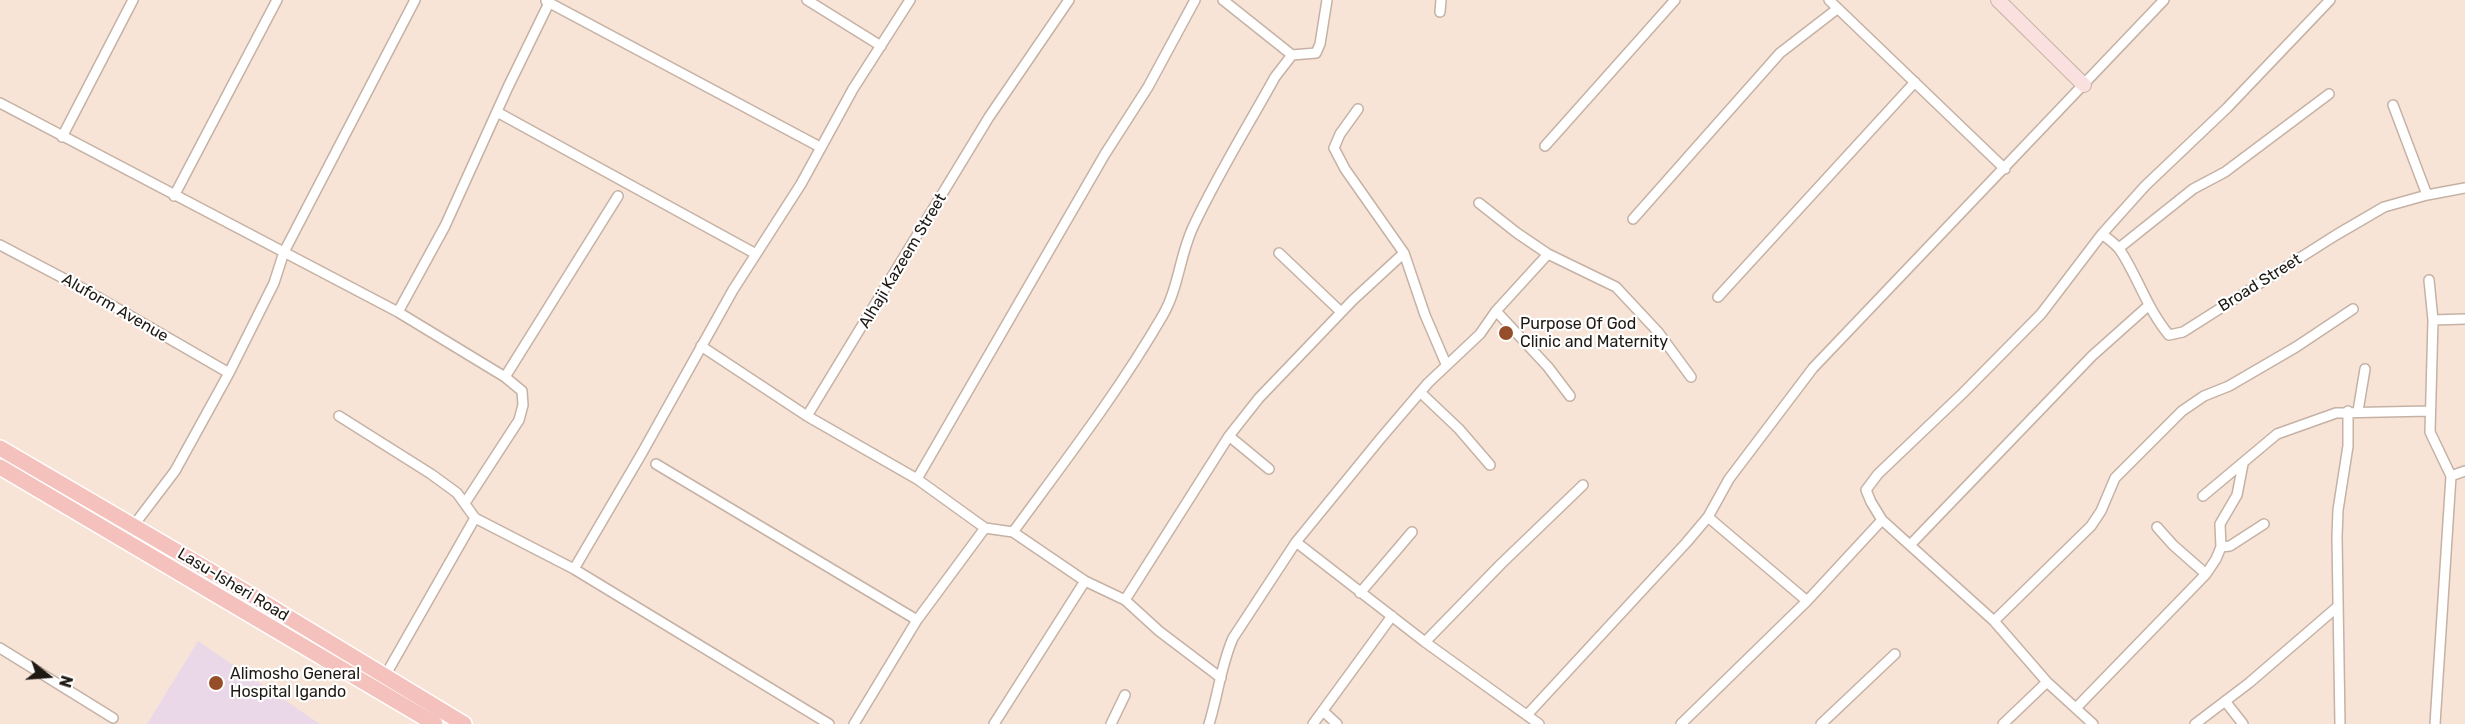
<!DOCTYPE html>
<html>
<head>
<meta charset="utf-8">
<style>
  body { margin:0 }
  #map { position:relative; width:2465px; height:724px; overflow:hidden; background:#f8e4d6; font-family:Rubik,sans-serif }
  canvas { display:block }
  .north { position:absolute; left:18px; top:646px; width:60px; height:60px; -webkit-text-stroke:4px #fff; paint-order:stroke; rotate:107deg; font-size:16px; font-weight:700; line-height:24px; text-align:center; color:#1f1914 }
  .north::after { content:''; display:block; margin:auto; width:21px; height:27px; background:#1f1914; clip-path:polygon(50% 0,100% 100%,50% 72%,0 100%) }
</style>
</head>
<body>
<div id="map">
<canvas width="2465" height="724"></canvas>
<div class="north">N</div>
</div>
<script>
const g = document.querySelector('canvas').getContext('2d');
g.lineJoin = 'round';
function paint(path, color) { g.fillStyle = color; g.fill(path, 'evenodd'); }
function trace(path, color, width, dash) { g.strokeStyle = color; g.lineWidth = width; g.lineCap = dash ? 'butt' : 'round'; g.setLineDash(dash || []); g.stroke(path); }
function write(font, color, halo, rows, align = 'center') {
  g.font = font + ' Rubik,sans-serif'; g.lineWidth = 4.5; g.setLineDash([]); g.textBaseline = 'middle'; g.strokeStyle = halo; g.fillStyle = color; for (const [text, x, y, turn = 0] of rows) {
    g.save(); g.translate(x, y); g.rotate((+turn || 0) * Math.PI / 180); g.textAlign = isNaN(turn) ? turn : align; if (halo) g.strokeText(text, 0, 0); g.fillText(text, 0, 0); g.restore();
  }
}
paint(new Path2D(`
  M198,641L320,724H147Z`), '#ead8e9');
const street = new Path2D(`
  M807,0L881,46
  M1223,0L1292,55
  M1829,0L2005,169
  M546,1L820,147
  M1440,12L1441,0
  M0,103L398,312L505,377L522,391L523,405L519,420L465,503
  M2393,105L2427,195
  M1358,109L1340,134L1334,148L1345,169L1404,253L1425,315L1446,364
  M497,112L756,254
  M62,137L133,0
  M1545,146L1675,0
  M174,196L277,0
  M1479,203L1517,233L1548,254L1616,287L1658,332L1691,377
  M1633,219L1780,53L1837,9
  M2102,234C2108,239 2116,244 2120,250C2138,277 2147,309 2169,335L2183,332L2336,235L2384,207L2427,195L2465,188
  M0,245L80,287L229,373
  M2119,248L2193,189L2225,172L2329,94
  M1279,253L1341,312
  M2429,280L2433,320L2430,432L2451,476L2435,724
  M1718,297L1915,82
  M1496,311L1548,367L1570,396
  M398,312L445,226L508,87L549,3
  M2433,320L2465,319
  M701,346L807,416L989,117L1069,0
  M505,377L618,196
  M1420,392L1459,429L1490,465
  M2358,411L2365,369
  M339,416L431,474L457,493L475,518L574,569L829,724
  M807,416L917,479L985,528L1013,532L1085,581L1125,600L1159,631L1221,678
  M1229,436L1269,469
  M656,464L917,620
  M2451,476L2465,471
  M917,479L1105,154L1148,87L1195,0
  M2203,496L2277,434L2336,413L2429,411
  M1708,517L1807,601
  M134,525L175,471L229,373L274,283L284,252L415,0
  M2157,527L2173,545L2206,574
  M1013,532C1065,461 1119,391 1163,315C1179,287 1180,253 1194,225C1218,174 1248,126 1275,77L1292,55L1316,53L1320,44L1327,0
  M1296,542L1425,642L1539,724
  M1911,544L2092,356L2148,306
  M2221,547L2230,546L2264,524
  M574,569L642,453L733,290L801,184L853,89L910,0
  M1360,593L1412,532
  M1125,600L1229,436L1259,398L1353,300L1404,253
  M1994,621L2091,526L2101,511L2115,478L2182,411L2204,396L2229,386L2296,347L2353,309
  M1425,642L1501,564L1583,485
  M0,648L113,718
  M385,676L475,518
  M2225,701L2243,724
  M2076,708L2206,574L2216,559L2221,547L2220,524L2237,495L2243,464
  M1323,711L1337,724
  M1527,715L1686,543L1708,517L1729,479L1813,368L2164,0
  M854,724L917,620L985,528
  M994,724L1085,581
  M1111,724L1125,695
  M1209,724C1218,695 1221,665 1233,638L1296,542L1381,438L1428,383L1480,334L1496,311L1548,254
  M1313,724L1392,616
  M1681,724L1807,601L1882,520
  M1821,724L1895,654
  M2003,724L2047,682
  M2093,724L2047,682L1994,621L1882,520L1871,502L1866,490L1878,474L1963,393L2041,314L2102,234L2145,186L2227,108L2330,0
  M2195,724L2249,683L2336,608
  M2340,724L2337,537L2338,510L2348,446V411`);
const secondary = new Path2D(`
  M1998,0L2084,85`);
const primary = new Path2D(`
  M0,448L253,596L464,724
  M0,467L435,724`);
trace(street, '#c5b2a5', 12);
trace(secondary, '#c5b2a5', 16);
trace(primary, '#fff', 18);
trace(street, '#fff', 9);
trace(secondary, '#fae0de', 14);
trace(primary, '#f5c1bc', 15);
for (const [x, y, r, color] of [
  [1506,333,8,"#954e29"],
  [216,683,8,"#954e29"]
]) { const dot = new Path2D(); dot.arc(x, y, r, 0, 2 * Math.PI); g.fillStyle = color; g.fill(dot); trace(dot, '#fff', 2); }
write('16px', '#1f1914', '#fff', [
  ["Alhaji Kazeem Street",903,261,-59],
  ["Broad Street",2260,283,-32],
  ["Aluform Avenue",115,308,30],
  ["Lasu-Isheri Road",233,585,31]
]);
write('16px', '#1f1914', '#fff', [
  ["Purpose Of God",1520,324],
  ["Clinic and Maternity",1520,342],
  ["Alimosho General",230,674],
  ["Hospital Igando",230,692]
], 'left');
</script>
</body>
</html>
